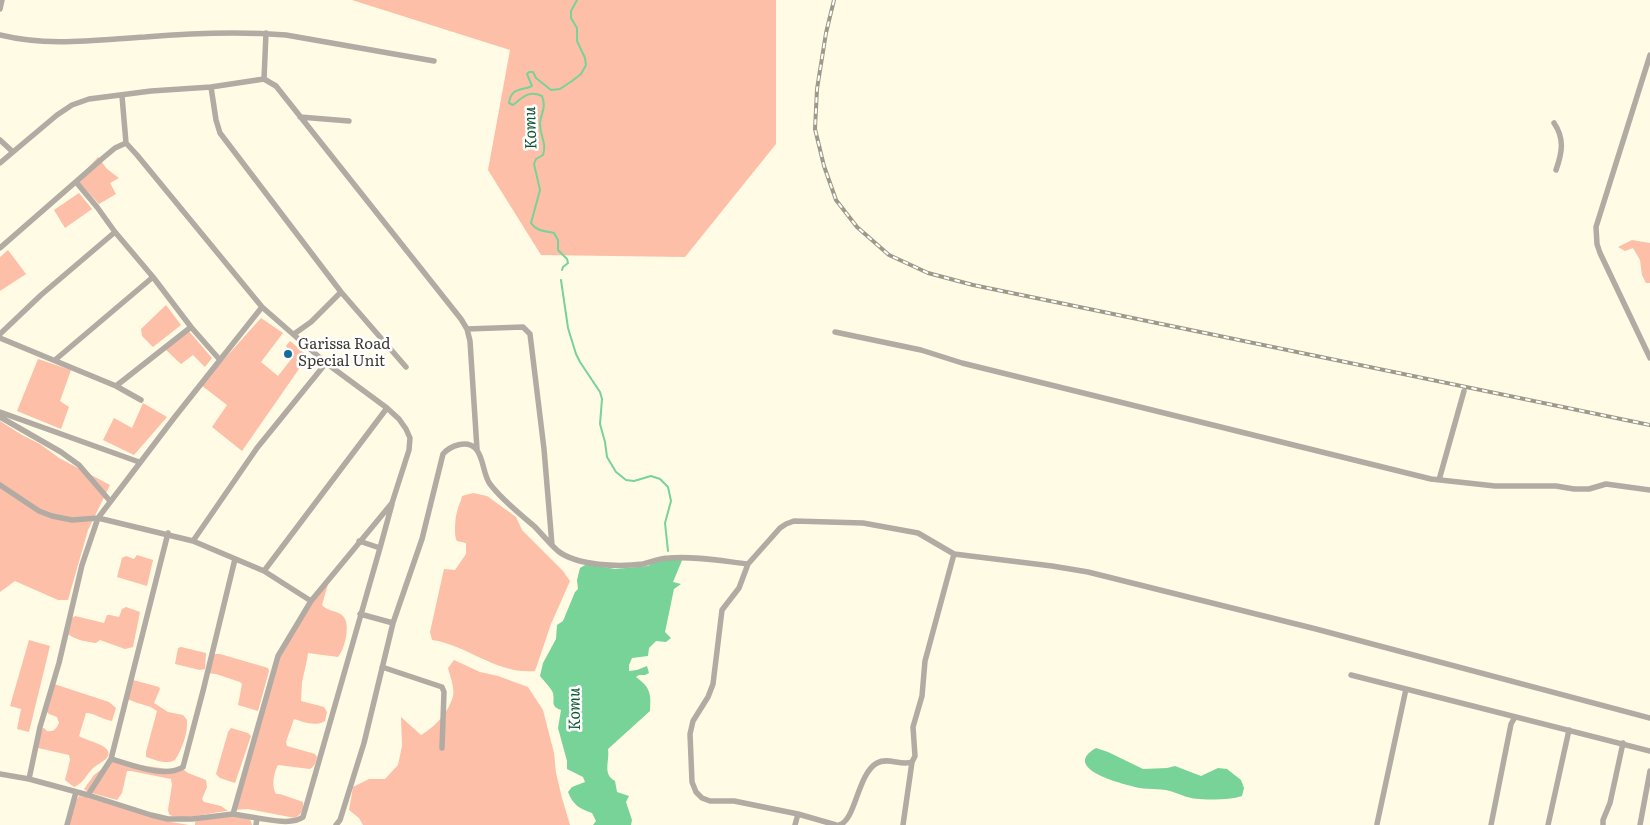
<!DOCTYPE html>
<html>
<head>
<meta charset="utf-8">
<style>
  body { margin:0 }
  canvas { display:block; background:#fffbe4 }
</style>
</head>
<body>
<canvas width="1650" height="825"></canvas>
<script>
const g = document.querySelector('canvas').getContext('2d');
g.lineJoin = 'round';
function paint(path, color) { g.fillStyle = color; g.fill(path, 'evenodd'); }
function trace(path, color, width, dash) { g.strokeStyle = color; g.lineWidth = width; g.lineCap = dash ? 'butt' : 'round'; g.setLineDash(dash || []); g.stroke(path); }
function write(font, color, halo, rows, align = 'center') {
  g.font = font + ' Literata,serif'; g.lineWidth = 5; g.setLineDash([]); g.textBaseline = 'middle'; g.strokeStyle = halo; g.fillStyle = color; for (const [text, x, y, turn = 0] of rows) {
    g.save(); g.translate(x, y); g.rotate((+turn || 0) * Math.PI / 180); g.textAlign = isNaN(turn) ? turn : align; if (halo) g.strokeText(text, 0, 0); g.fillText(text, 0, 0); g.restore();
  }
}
paint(new Path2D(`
  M352,0H776V144L685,257L541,255L488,170L510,50Z
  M98,157L107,169L119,178L110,183L116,194L99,204L77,180Z
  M79,193L92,209L65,228L54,210Z
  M1632,240L1650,243V283H1646L1642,275L1640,260L1633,248L1625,251L1618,247Z
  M8,250L26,274L0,291V257Z
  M166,305L181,325L153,347L142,336L141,329Z
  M261,318L283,333L261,362L278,376L293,357L286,346L290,341L308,356L242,451L212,427L227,405L201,385Z
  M187,329L212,358L205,367L193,355L181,364L166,350L165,347Z
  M38,359L71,370L60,401L69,407L61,429L17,411Z
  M143,403L167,417L134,455L103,440L114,418L132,428Z
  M0,421L22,435L40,444L59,458L110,485L88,530L68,600H58L15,581L0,592Z
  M473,493L487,496L516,517L522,530L563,571L570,581L551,624L535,671C497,675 468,645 432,640L430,632L444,569L455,570L466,554V543L457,541C454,537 455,518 457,512C458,506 461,502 462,496Z
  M137,555L153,560L147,586L117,577L122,558L126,556L134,559Z
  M328,584L322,605C328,612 337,610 343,616C351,624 345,649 338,657L308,653L307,660L302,682L301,701L324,707L327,712L325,721C315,727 304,722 294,719L286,742L287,746L315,754L317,757C316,762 315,766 310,769L278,765C274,772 271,786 276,794H280L303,802C304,810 302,814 295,818L248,809L233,810L275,665L321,588Z
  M126,607L140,612L133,647L125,649L100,640L96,643C88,642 75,640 68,634L72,618L75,616L104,623L107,615H110L119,617L122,609Z
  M29,640L50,646L29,732L17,729L21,709L10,706Z
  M181,647L206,653L205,669L200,670L175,664L178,648Z
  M213,654H220L268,668L269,671L258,711L238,705L242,684L240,682L216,674L207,673Z
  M454,660L480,672L498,676L528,687L543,710L554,753L556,773L562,798L570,825H363L359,818L349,810L353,787L369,779H385L398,765L402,746L401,717L421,735C435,727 449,712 453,696C455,688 450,676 448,668Z
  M133,680L159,687L160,689L154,703L168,712L183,715L187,720C188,733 182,749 175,760C165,765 156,760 146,757V752L157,711C149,704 135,704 126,698Z
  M54,684L109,702L116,708L112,721C103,720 95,713 86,713L79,736C86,741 118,746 106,759C102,762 97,765 93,768C86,775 84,783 74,787L65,780L70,760L69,755L38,748L40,729L44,728L47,731C54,732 56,729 59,723L57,717L49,714L46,711Z
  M231,728L248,733L251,736L235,783L220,778L216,774L228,732Z
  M112,761L174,770L181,768L188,773L206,780L207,787L202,799L204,802L221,806L228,811C214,812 184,820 173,816C169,815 169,814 168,810L172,785L171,779L131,771H127L122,793L117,800L88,792L84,789L94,775Z
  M79,796L87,797L171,822L189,825H67L70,808Z
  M231,816L247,817L251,821L252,825H195V822L200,819Z`), '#fdbfa7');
paint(new Path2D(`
  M683,558L673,582L681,584L674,589L665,632L671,638L666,642L656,641L649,648L648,656L632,658L629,665V671L637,670L647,666L649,673L645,675H639L636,677C651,688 651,694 650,711L608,749C610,761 602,774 615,781L617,792L629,796L626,802L632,820L631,825H593L596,821L592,813C580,809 573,805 568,792L572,787L585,782L583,777L567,769V761L558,728L561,710C550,706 555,702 553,693C551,688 544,681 540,676L543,663L556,639L557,625L563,621L575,592L578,589L577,580L580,568L587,564L615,569L648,566L658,560Z
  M1096,748L1108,752L1143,769L1167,768L1175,766L1201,776L1218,768L1227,769L1241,780L1244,788L1242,796C1229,800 1214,800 1200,799C1189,799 1180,794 1170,791C1159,788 1146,790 1135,787C1119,783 1061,768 1096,748Z`), '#77d398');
trace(new Path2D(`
  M562,270L563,267L568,263L567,259L558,250V240L554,233C545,231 536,231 531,223L540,190L534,164L536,159L543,155C547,142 540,137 540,124C540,113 547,110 542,96C529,90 523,97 513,105L509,103C511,87 522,91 532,86L527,74L529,72H533L536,78L551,90L560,89L572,81L581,74L586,65L585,58L577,41V28L571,18V11L577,0
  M561,280L568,328L576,354L580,362L600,392L602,399L600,424L605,442L607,457L616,472L626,480L634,481L651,476L660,479L668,487L671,501L665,523L668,551`), '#77d398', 2);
trace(new Path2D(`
  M0,9L2,0
  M0,35C48,47 96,40 145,37C192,33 239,31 286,35L434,61
  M1650,55L1596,227L1597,244L1600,253L1650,358
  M264,79L266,33
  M211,87L216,120L220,133L341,292L311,322L294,334
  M122,96L126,143L137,155L262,307L326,363L387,408L399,419L406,429L410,438L409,450L392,503L311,601L278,656L233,814
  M300,117L349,121
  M1554,123C1565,139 1562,153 1556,170
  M0,140L13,152L0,163
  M13,152L57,115L72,105L89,99L151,91L211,87L264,79L276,86L461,319L467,329L470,341L477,449
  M115,232L153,277
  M0,248L103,158L115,148L126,143
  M341,292L406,367
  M467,329L523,327L530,334L544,449L552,545
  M835,332L921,350L962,363L1431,479L1495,486H1556L1574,489H1589L1606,484L1650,490
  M0,334L41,295L115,232L97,207L76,182
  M0,338L116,386L191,327
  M55,360L153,277L191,327L220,360
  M116,386L141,400
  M0,412L139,462
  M0,417L61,452L79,465L110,501
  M1439,480L1464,391
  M0,485L39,511L52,516L72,520L98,518L193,541L264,571L311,601
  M193,541L257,448L326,363
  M380,548L392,504
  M264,571L387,408
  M360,614L393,623L422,539L443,454C450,446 467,439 476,449C484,458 483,475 490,484C502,500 519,513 534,526C542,534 549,543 558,551C577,566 619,567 643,564C651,562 660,558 669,558C695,556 722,561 748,564
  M382,667L442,687L444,692L442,748
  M1351,675L1650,751
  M111,759L168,533
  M0,774L29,779L40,727L59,663L82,565L98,518L174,418L262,307
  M29,779L88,795L111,759C130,764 165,779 183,767L203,691L235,559
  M88,795L151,815L168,819H192L233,814L257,818L256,825
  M257,818C272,820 292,825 303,817L380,548L359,541
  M1377,824L1406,689
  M67,825L76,792
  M336,825L340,820L364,743L393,623
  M795,825L798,814
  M836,825L798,814L734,801H710L702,798L696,792L692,782L690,734L693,721L708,697L713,684L722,610L739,588L748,564L780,528L786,524L794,521L863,523L918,533L954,554L1052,566L1088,572L1316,629L1650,718
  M839,825C856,821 857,774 877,763C888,757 901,766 912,762L915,756L913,727L922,696L925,661L954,554
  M903,825L912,762
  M1491,825L1511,724L1515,717
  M1548,825L1569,730
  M1603,825V820L1610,803L1623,743
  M1640,825L1650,771`), '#b2aba3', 5.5);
const rail = new Path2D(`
  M834,0L826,33L817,89L815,129L824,166L836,200L857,227L889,255L928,273L973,285L1650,425`);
trace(rail, '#9d9a8a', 4);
trace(rail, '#fff', 2, [5.5]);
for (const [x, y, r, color] of [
  [288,354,5,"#146e9d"]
]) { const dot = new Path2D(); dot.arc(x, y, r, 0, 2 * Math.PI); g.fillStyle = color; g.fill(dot); trace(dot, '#fff', 2); }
write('15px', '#3c3a31', '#fff', [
  ["Garissa Road",298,345],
  ["Special Unit",298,362]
], 'left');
write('italic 16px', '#0c542f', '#fff', [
  ["Komu",531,128,-92],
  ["Komu",575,709,-91]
]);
</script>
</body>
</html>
